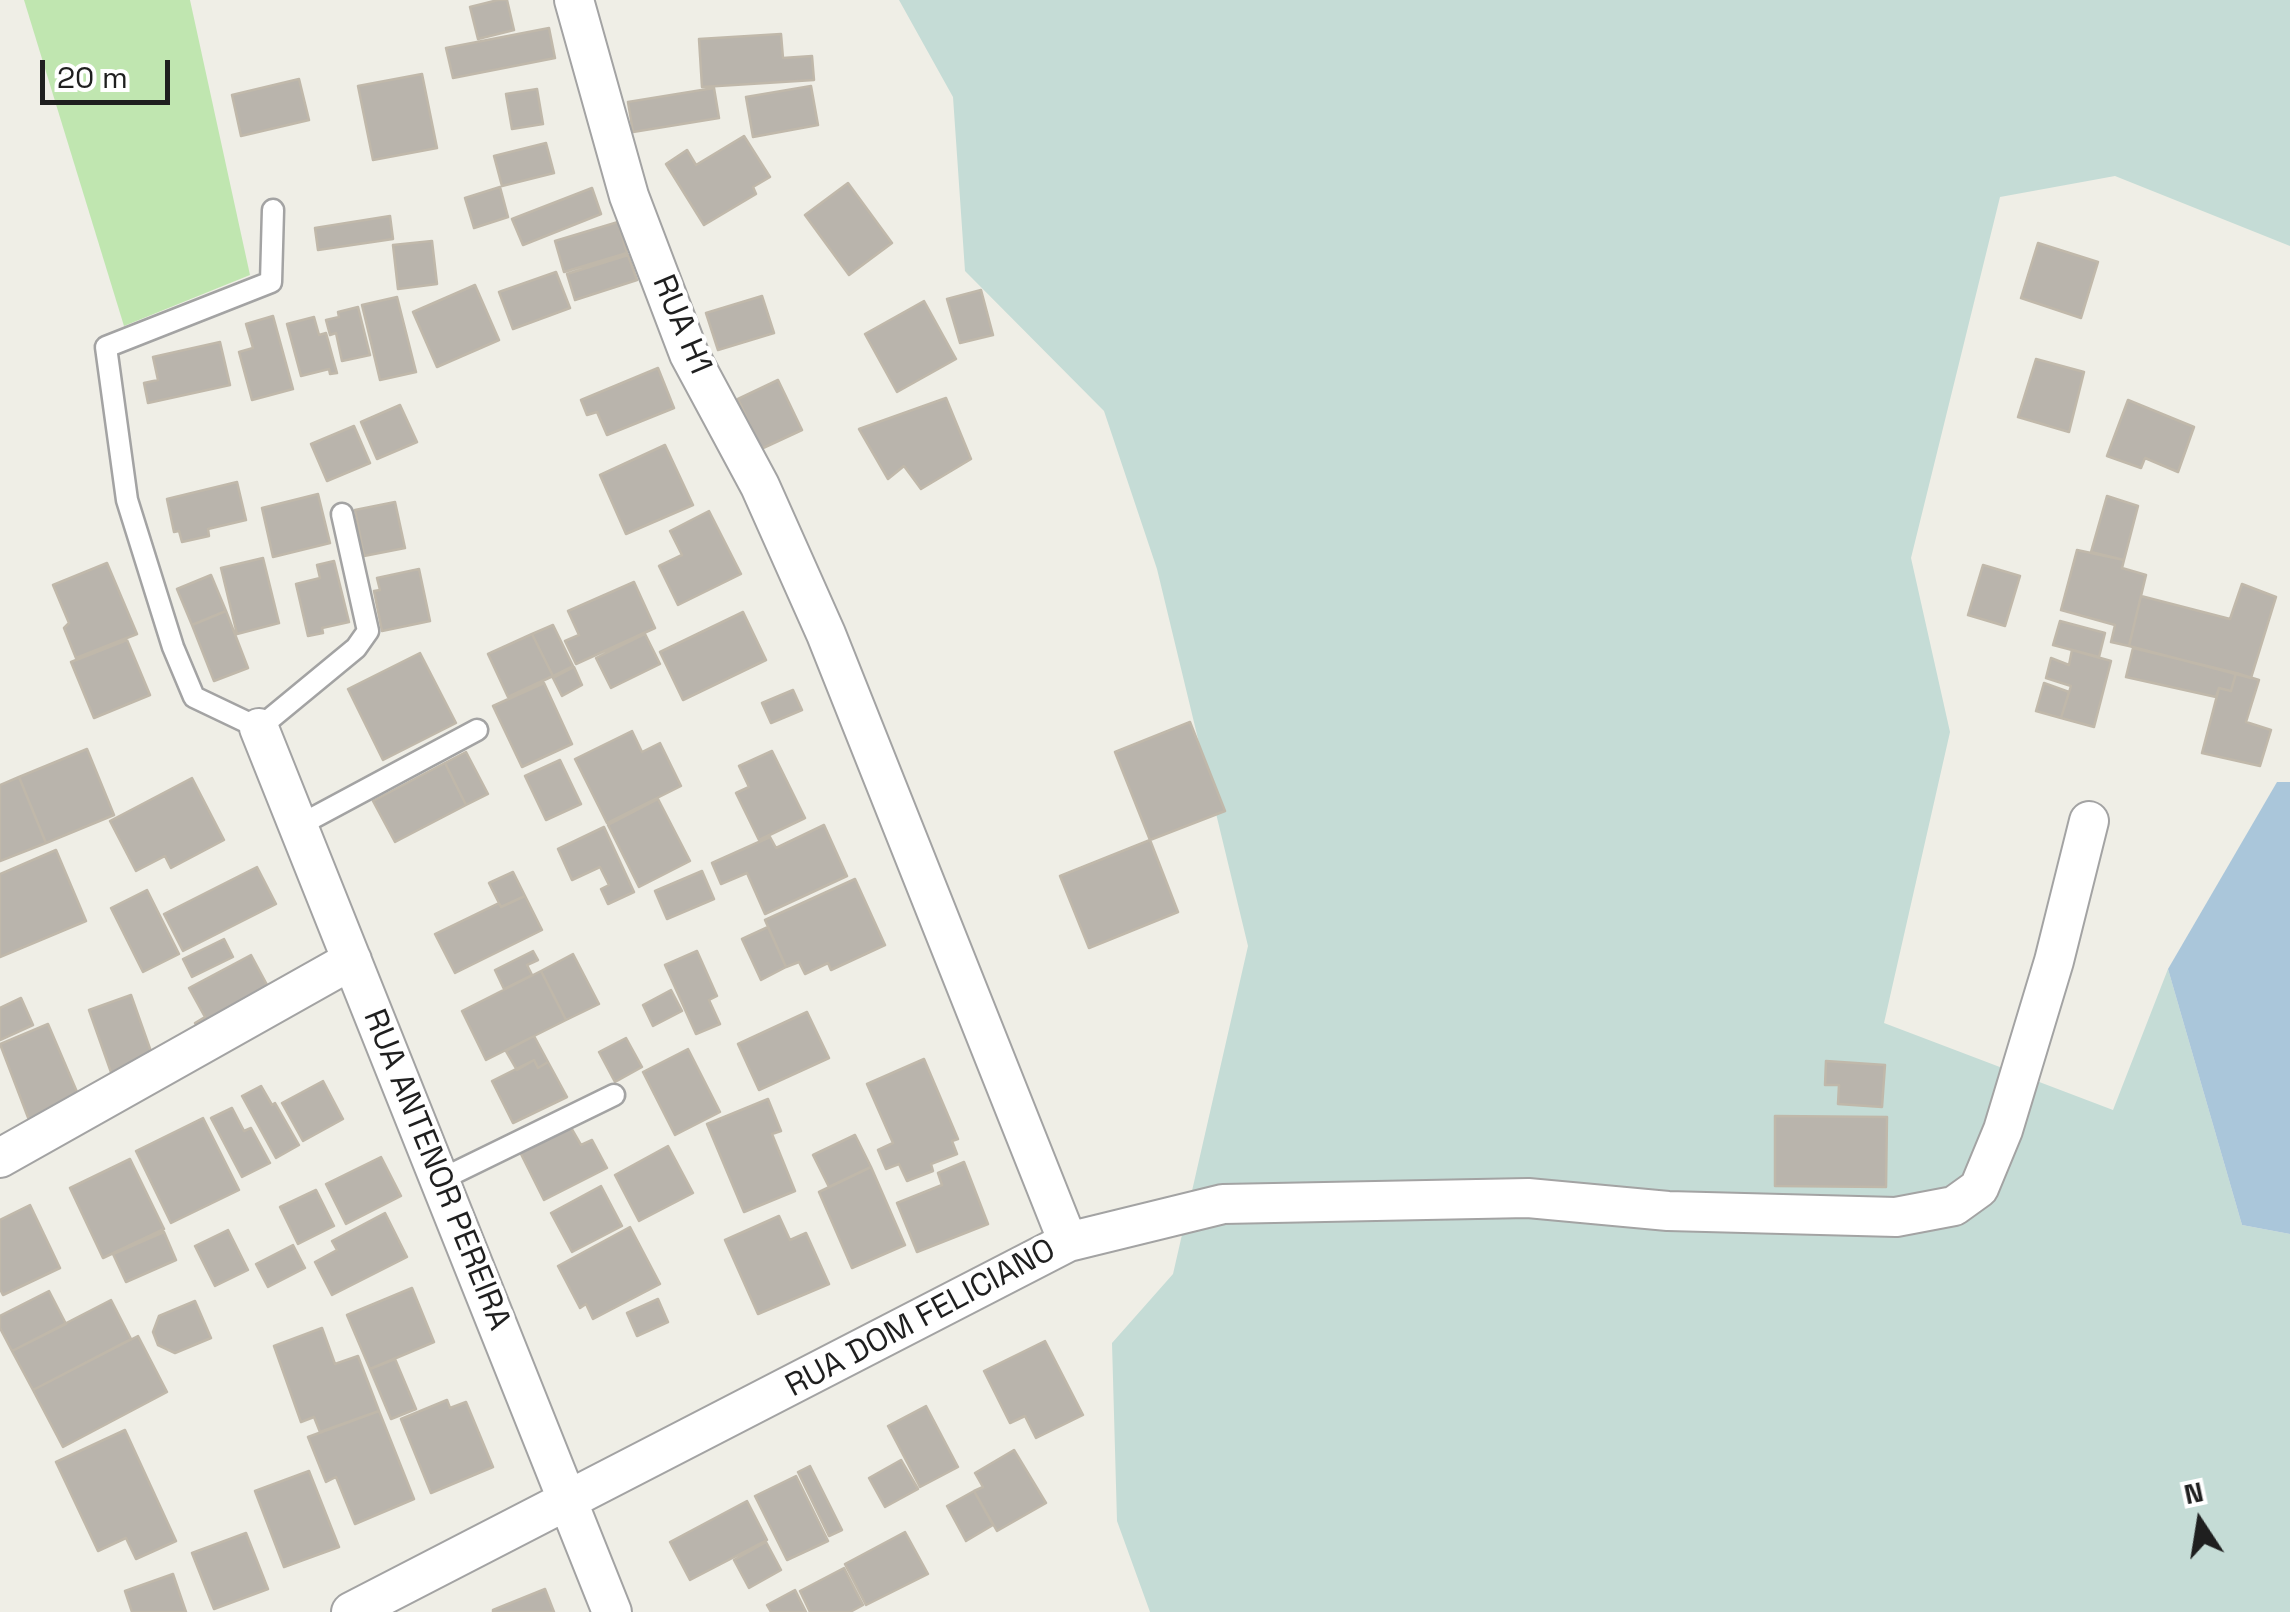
<!DOCTYPE html>
<html>
<head>
<meta charset="utf-8">
<style>
  body { margin:0 }
  #map { position:relative; width:2290px; height:1612px; overflow:hidden; background:#efeee6; font-family:"Space Grotesk",sans-serif }
  canvas { display:block }
  .north { position:absolute; left:2150px; top:1472px; width:100px; height:100px; -webkit-text-stroke:8px #fff; paint-order:stroke; rotate:348deg; font-size:28px; font-weight:700; line-height:40px; text-align:center; color:#1f1f1f }
  .north::after { content:''; display:block; margin:auto; width:35px; height:45px; background:#1f1f1f; clip-path:polygon(50% 0,100% 100%,50% 72%,0 100%) }
  .scale { position:absolute; left:40px; top:60px; width:130px; height:45px; box-sizing:border-box; border:5px solid #1f1f1f; border-top:0; padding-left:12px; font-size:30px; line-height:35px; white-space:nowrap; color:#1f1f1f; -webkit-text-stroke:8px #fff; paint-order:stroke }
</style>
</head>
<body>
<div id="map">
<canvas width="2290" height="1612"></canvas>
<div class="north">N</div>
<div class="scale">20 m</div>
</div>
<script>
const g = document.querySelector('canvas').getContext('2d');
g.lineJoin = 'round';
function paint(path, color) { g.fillStyle = color; g.fill(path, 'evenodd'); }
function trace(path, color, width, dash) { g.strokeStyle = color; g.lineWidth = width; g.lineCap = dash ? 'butt' : 'round'; g.setLineDash(dash || []); g.stroke(path); }
function write(font, color, halo, rows, align = 'center') {
  g.font = font + ' "Space Grotesk",sans-serif'; g.lineWidth = 9; g.setLineDash([]); g.textBaseline = 'middle'; g.strokeStyle = halo; g.fillStyle = color; for (const [text, x, y, turn = 0] of rows) {
    g.save(); g.translate(x, y); g.rotate((+turn || 0) * Math.PI / 180); g.textAlign = isNaN(turn) ? turn : align; if (halo) g.strokeText(text, 0, 0); g.fillText(text, 0, 0); g.restore();
  }
}
paint(new Path2D(`
  M24,0H190L250,275L124,326Z`), '#c0e6b0');
paint(new Path2D(`
  M899,0H2290V246L2115,176L2000,197L1911,558L1950,732L1884,1023L2113,1110L2168,969L2242,1225L2290,1234V1612H1150L1117,1521L1112,1343L1173,1274L1248,946L1157,569L1104,411L965,271L953,97Z`), '#c5dcd6');
paint(new Path2D(`
  M2277,782H2290V1234L2242,1225L2168,969Z`), '#aac6da');
const building = new Path2D(`
  M498,0H507L514,30L478,39L470,7Z
  M549,28L555,58L453,78L446,48Z
  M781,34L783,58L812,56L814,80L702,87L699,39Z
  M422,74L437,148L373,160L358,86Z
  M299,79L309,120L241,136L232,95Z
  M811,86L818,125L753,137L746,97Z
  M714,88L719,118L633,132L628,102Z
  M537,89L543,124L512,129L506,94Z
  M744,136L770,177L753,187L756,194L704,225L666,164L687,150L696,165Z
  M546,143L554,173L502,186L494,156Z
  M848,183L892,243L849,275L805,215Z
  M500,187L508,217L474,228L465,198Z
  M592,188L601,214L523,245L512,219Z
  M390,216L393,239L318,250L315,228Z
  M618,222L627,253L564,272L555,241Z
  M432,241L437,284L398,289L393,245Z
  M2038,243L2098,262L2081,318L2021,298Z
  M628,255L637,280L575,300L567,274Z
  M556,272L570,308L513,329L499,292Z
  M475,285L499,340L437,367L413,312Z
  M981,290L993,335L960,343L947,299Z
  M762,296L774,333L718,350L706,313Z
  M397,297L416,372L380,380L362,305Z
  M924,301L956,359L897,392L865,334Z
  M358,307L370,355L342,361L336,333L330,335L326,320L339,317L338,312Z
  M273,316L293,389L252,400L239,352L253,348L246,324Z
  M314,317L319,335L326,333L337,373L330,374L329,369L301,376L287,324Z
  M220,342L230,385L148,403L144,383L158,380L153,357Z
  M2036,359L2084,372L2069,432L2018,417Z
  M658,368L674,408L607,435L597,412L587,415L581,400Z
  M778,380L802,430L761,449L738,399Z
  M946,398L971,459L921,489L904,466L888,479L859,429Z
  M2128,400L2194,427L2178,472L2145,458L2141,468L2107,456Z
  M400,405L417,442L377,459L361,422Z
  M354,426L370,463L327,481L311,444Z
  M665,445L693,505L626,534L600,475Z
  M237,482L246,520L208,529L209,536L182,542L179,531L174,532L167,499Z
  M318,494L330,543L273,557L262,508Z
  M2107,496L2138,506L2124,560L2091,552Z
  M395,502L405,548L364,556L355,510Z
  M709,511L741,574L678,605L659,566L682,555L670,531Z
  M2077,550L2124,560L2122,568L2146,575L2129,646L2111,642L2115,625L2061,610Z
  M263,558L279,623L237,634L221,568Z
  M334,561L349,622L322,628L323,633L308,636L296,584L320,578L317,565Z
  M107,563L137,634L76,658L64,628L69,623L53,585Z
  M1983,565L2020,576L2005,626L1968,615Z
  M419,569L430,621L382,631L374,591L380,590L377,578Z
  M211,575L226,611L192,625L177,589Z
  M634,582L655,628L576,664L565,641L579,635L568,611Z
  M2242,584L2276,597L2251,678L2129,646L2141,596L2230,619Z
  M226,611L248,668L214,681L192,625Z
  M743,612L766,660L683,700L660,652Z
  M2060,621L2105,633L2099,657L2053,645Z
  M553,625L573,666L553,676L532,634Z
  M532,634L553,676L508,697L488,654Z
  M645,634L660,664L611,688L596,658Z
  M127,640L150,695L94,718L71,662Z
  M2133,648L2236,673L2231,691L2219,688L2216,697L2126,677Z
  M2072,650L2111,661L2094,727L2061,718L2071,686L2046,678L2051,658L2069,665Z
  M420,653L456,723L383,760L348,689Z
  M574,667L582,685L562,696L553,678Z
  M2236,673L2259,680L2246,722L2271,730L2260,766L2202,753L2219,688L2231,691Z
  M544,683L572,744L522,767L493,706Z
  M2044,683L2069,692L2061,718L2036,711Z
  M793,690L802,710L771,723L762,703Z
  M1190,722L1225,811L1150,840L1115,752Z
  M632,731L642,752L660,743L681,786L607,823L575,759Z
  M87,749L114,815L46,843L19,777Z
  M772,751L805,818L759,840L736,793L749,787L739,766Z
  M466,752L488,794L466,805L445,763Z
  M560,760L581,804L546,820L525,776Z
  M445,763L466,805L395,842L373,801Z
  M19,777L46,843L0,861V785Z
  M192,778L224,840L171,868L165,856L136,871L110,821Z
  M658,799L690,861L639,887L608,825Z
  M824,825L847,876L765,914L747,873L721,884L712,863L770,837L776,848Z
  M604,827L634,892L608,904L601,889L609,885L600,867L572,880L558,849Z
  M1150,840L1178,912L1089,948L1060,876Z
  M56,850L86,921L0,957V874Z
  M257,867L276,904L183,951L164,914Z
  M702,871L714,899L667,919L655,891Z
  M513,872L525,896L501,907L489,883Z
  M855,879L885,945L831,970L828,963L805,974L799,962L786,967L765,920Z
  M147,890L179,954L143,972L111,908Z
  M525,896L542,930L455,973L435,934L499,903L501,907Z
  M768,927L786,967L761,980L742,939Z
  M224,939L233,957L192,977L183,959Z
  M533,951L538,960L527,965L532,975L504,989L495,970Z
  M697,951L717,996L709,1000L720,1024L696,1034L665,965Z
  M573,954L599,1004L566,1020L541,971Z
  M251,955L273,996L201,1034L195,1023L205,1017L189,988Z
  M541,971L566,1020L486,1060L462,1011Z
  M671,990L682,1011L653,1026L643,1005Z
  M131,995L154,1060L112,1075L89,1010Z
  M21,998L33,1025L0,1040V1008Z
  M807,1012L829,1058L759,1090L738,1044Z
  M48,1024L80,1099L29,1120L0,1044Z
  M534,1036L548,1062L538,1068L534,1060L517,1070L506,1051Z
  M626,1038L642,1067L615,1082L599,1052Z
  M688,1049L720,1112L675,1135L643,1072Z
  M924,1059L958,1139L952,1141L957,1154L931,1164L933,1171L907,1181L899,1164L886,1169L878,1150L893,1143L867,1084Z
  M534,1060L538,1068L548,1062L567,1097L513,1123L492,1081Z
  M1826,1061L1885,1065L1882,1107L1838,1104L1839,1085H1825Z
  M323,1081L343,1119L303,1141L282,1103Z
  M261,1086L272,1105L275,1103L299,1145L276,1158L242,1096Z
  M768,1099L781,1131L772,1134L795,1191L744,1212L707,1124Z
  M232,1108L244,1131L251,1128L270,1163L242,1177L211,1118Z
  M1775,1116L1887,1117L1886,1187L1775,1186Z
  M203,1118L239,1190L171,1223L136,1151Z
  M570,1126L581,1145L592,1140L607,1168L544,1200L520,1152Z
  M855,1135L871,1167L829,1187L813,1155Z
  M668,1146L693,1193L639,1221L615,1175Z
  M381,1157L401,1196L346,1224L326,1184Z
  M130,1159L164,1229L103,1258L70,1188Z
  M964,1162L988,1224L917,1252L897,1203L942,1185L938,1173Z
  M871,1167L905,1245L852,1268L819,1192Z
  M601,1186L622,1226L572,1252L551,1213Z
  M316,1190L334,1226L298,1244L280,1207Z
  M30,1205L60,1268L3,1295L0,1289V1220Z
  M385,1213L407,1257L332,1295L315,1262L337,1250L332,1241Z
  M779,1216L790,1240L806,1233L829,1284L758,1314L725,1240Z
  M630,1227L660,1284L593,1319L586,1304L580,1308L558,1266Z
  M228,1230L248,1270L215,1286L195,1246Z
  M164,1232L176,1260L126,1282L113,1254Z
  M293,1245L305,1268L268,1287L256,1264Z
  M412,1288L434,1342L370,1369L347,1315Z
  M49,1291L66,1324L12,1351L0,1328V1316Z
  M658,1299L668,1322L637,1336L627,1313Z
  M111,1300L131,1339L33,1390L12,1351Z
  M195,1301L211,1338L175,1353L158,1345L153,1332L159,1316Z
  M322,1328L335,1364L358,1356L379,1411L320,1432L314,1417L301,1422L274,1346Z
  M138,1336L167,1392L63,1447L33,1390Z
  M1045,1341L1083,1415L1036,1438L1025,1416L1010,1423L984,1371Z
  M395,1359L416,1409L391,1419L370,1369Z
  M447,1400L450,1408L466,1402L493,1467L431,1493L401,1419Z
  M926,1406L958,1467L920,1487L888,1426Z
  M379,1411L414,1499L355,1524L336,1477L326,1482L308,1437Z
  M125,1430L176,1541L136,1559L126,1538L98,1551L56,1462Z
  M1014,1450L1046,1503L997,1531L974,1491L983,1487L975,1473Z
  M901,1460L918,1489L885,1507L869,1478Z
  M810,1466L842,1530L829,1536L798,1472Z
  M309,1471L339,1547L284,1567L255,1491Z
  M796,1476L828,1541L787,1560L755,1496Z
  M974,1491L993,1525L966,1541L947,1506Z
  M747,1501L767,1540L690,1580L670,1542Z
  M905,1532L928,1574L866,1605L845,1564Z
  M246,1533L268,1589L214,1609L192,1553Z
  M766,1542L781,1570L749,1588L734,1560Z
  M844,1568L863,1605L850,1612H810L800,1591Z
  M173,1574L186,1612H132L125,1591Z
  M545,1589L554,1612H493V1610Z
  M795,1590L806,1612H771L767,1605Z`);
paint(building, '#b9b4ac');
trace(building, '#c0b8aa', 2.5);
const lane = new Path2D(`
  M273,210L271,282L106,347L127,500L173,647L194,697L259,728L356,648L368,631L342,514
  M298,826L477,730
  M440,1180L614,1095`);
const street = new Path2D(`
  M574,0L629,196L689,354L760,486L826,634L1068,1242
  M259,728L612,1612
  M0,1158L352,960
  M351,1612L1068,1242L1223,1204L1528,1198L1668,1211L1896,1217L1954,1206L1979,1188L2003,1130L2054,961L2089,821`);
trace(lane, '#a3a3a3', 25);
trace(street, '#a3a3a3', 42);
trace(lane, '#fff', 20);
trace(street, '#fff', 38);
write('32px', '#1f1f1f', '#fff', [
  ["RUA H1",681,325,67],
  ["RUA ANTENOR PEREIRA",436,1170,68],
  ["RUA DOM FELICIANO",921,1319,-28]
]);
</script>
</body>
</html>
